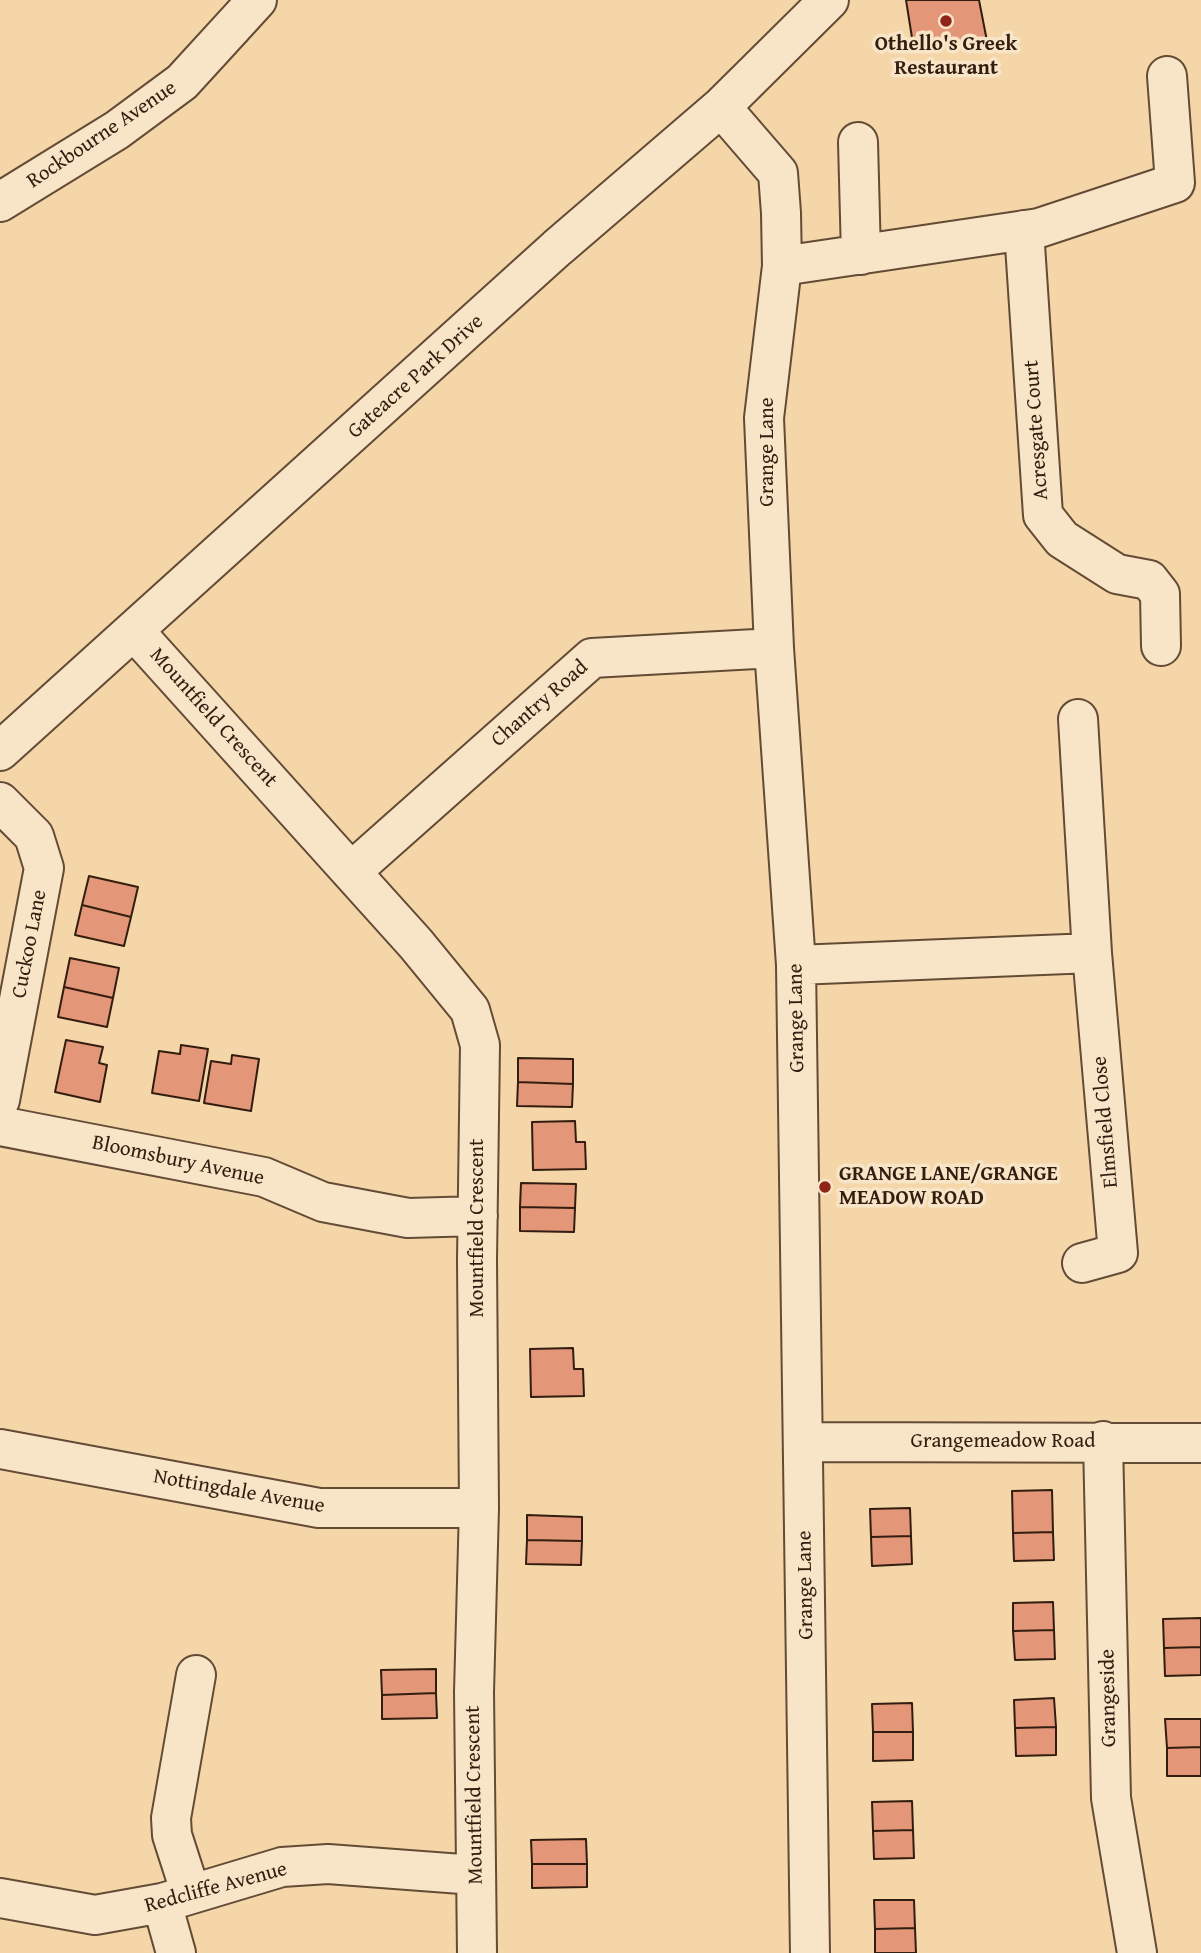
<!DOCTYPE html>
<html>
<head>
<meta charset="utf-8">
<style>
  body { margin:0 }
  canvas { display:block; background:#f4d6a8 }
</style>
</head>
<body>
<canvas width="1201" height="1953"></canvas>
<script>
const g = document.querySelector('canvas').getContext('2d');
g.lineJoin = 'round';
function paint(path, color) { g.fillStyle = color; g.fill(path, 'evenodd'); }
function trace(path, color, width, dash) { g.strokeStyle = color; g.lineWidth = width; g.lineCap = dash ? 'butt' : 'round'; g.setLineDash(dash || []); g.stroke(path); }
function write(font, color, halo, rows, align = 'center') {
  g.font = font + ' "Gentium Book Plus",serif'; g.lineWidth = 7; g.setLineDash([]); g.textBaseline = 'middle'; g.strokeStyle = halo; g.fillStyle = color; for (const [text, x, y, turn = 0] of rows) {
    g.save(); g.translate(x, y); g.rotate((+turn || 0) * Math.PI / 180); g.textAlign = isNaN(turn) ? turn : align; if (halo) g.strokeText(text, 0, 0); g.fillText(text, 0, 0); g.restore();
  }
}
const building = new Path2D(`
  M906,0H979L987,41L913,44Z
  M89,876L138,887L131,917L82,905Z
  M82,905L131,917L124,946L75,935Z
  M70,958L119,968L113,998L64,987Z
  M64,987L113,998L107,1027L58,1017Z
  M66,1040L103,1047L99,1063L107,1065L100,1102L55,1092Z
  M181,1045L208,1049L199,1101L152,1093L159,1051L180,1054Z
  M232,1055L259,1059L251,1111L204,1103L211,1061L231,1064Z
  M518,1058L573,1059V1084L518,1082Z
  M518,1082L573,1084L572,1107L517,1106Z
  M575,1121L576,1142H585L586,1169L533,1170L532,1122Z
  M521,1183L576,1184L575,1208L520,1207Z
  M520,1207L575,1208L574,1232L520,1231Z
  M573,1348L574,1369H583L584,1396L531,1397L530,1349Z
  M1052,1490L1053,1532L1013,1533L1012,1491Z
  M910,1508L911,1536L871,1537L870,1509Z
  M527,1515L582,1517V1541L527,1540Z
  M1053,1532L1054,1560L1014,1561L1013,1533Z
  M911,1536L912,1564L872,1566L871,1537Z
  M527,1540L582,1541L581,1565L526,1564Z
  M1053,1602L1054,1630L1013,1631V1603Z
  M1201,1618V1647L1164,1648L1163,1619Z
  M1054,1630L1055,1659L1015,1660L1013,1631Z
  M1201,1647V1675L1165,1676L1164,1648Z
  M436,1669V1693L382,1695L381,1670Z
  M436,1693L437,1718L382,1719V1695Z
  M1054,1698L1056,1727L1015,1728L1014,1700Z
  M912,1703L913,1732H873L872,1704Z
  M1165,1719H1201V1747L1167,1748Z
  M1056,1727V1755L1016,1756L1015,1728Z
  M873,1732H913V1760L873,1761Z
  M1201,1747V1776H1167V1748Z
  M912,1801L913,1830L873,1831L872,1802Z
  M913,1830L914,1858L874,1859L873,1831Z
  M586,1839L587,1864H532L531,1840Z
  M532,1864H587V1887L532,1888Z
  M874,1900H914L915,1928L875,1929Z
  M915,1928L916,1953H875V1929Z`);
paint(building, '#e39678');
trace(building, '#331d10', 2);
const minor = new Path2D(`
  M721,107L778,173L781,213L782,266L764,418L774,648L796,965L810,1953
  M858,142L861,255
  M0,202L117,130L182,82L257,0
  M1024,230L1043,515L1062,539L1117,574L1149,580L1160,594L1161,646
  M782,266L1039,228L1175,183L1167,76
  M135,632L416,944L470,1010L480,1045L477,1260L479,1508L474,1692L477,1953
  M1078,719L1092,953L1118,1253L1082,1263
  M0,751L557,248L721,107L829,0
  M0,802L34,836L44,868L0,1100
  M352,871L592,658L774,648
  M796,965L1092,953
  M0,1126L264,1177L323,1202L408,1218L478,1216
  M1103,1441L1111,1798L1137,1953
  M804,1442L1201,1443
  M0,1449L319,1508H479
  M191,1894L172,1835L171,1818L196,1675
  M0,1898L95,1915L162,1903L282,1867L328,1864L475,1875
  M162,1903L176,1953`);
trace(minor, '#634b36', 42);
trace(minor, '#f8e4c6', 38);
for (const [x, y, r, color] of [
  [946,21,7,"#8f2418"],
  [825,1187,7,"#8f2418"]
]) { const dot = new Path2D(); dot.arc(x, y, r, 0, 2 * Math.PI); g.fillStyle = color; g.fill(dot); trace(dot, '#f8e4c6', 2.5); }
write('bold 21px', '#331d10', '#f8e4c6', [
  ["Othello's Greek",946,45],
  ["Restaurant",946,69],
  ["GRANGE LANE/GRANGE",839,1175,"left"],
  ["MEADOW ROAD",839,1199,"left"]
]);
write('21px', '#331d10', '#f8e4c6', [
  ["Rockbourne Avenue",102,135,-34],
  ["Gateacre Park Drive",416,377,-42],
  ["Acresgate Court",1037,430,-94],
  ["Grange Lane",768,452,-90],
  ["Chantry Road",540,704,-41],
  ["Mountfield Crescent",213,718,48],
  ["Cuckoo Lane",30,944,-79],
  ["Grange Lane",797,1018,-91],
  ["Elmsfield Close",1106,1122,-95],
  ["Bloomsbury Avenue",178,1161,12],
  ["Mountfield Crescent",478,1228,-90],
  ["Grangemeadow Road",1003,1442],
  ["Nottingdale Avenue",239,1492,10],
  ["Grange Lane",806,1585,-91],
  ["Grangeside",1109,1698,-91],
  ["Mountfield Crescent",475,1795,-91],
  ["Redcliffe Avenue",216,1888,-15]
]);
</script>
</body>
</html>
